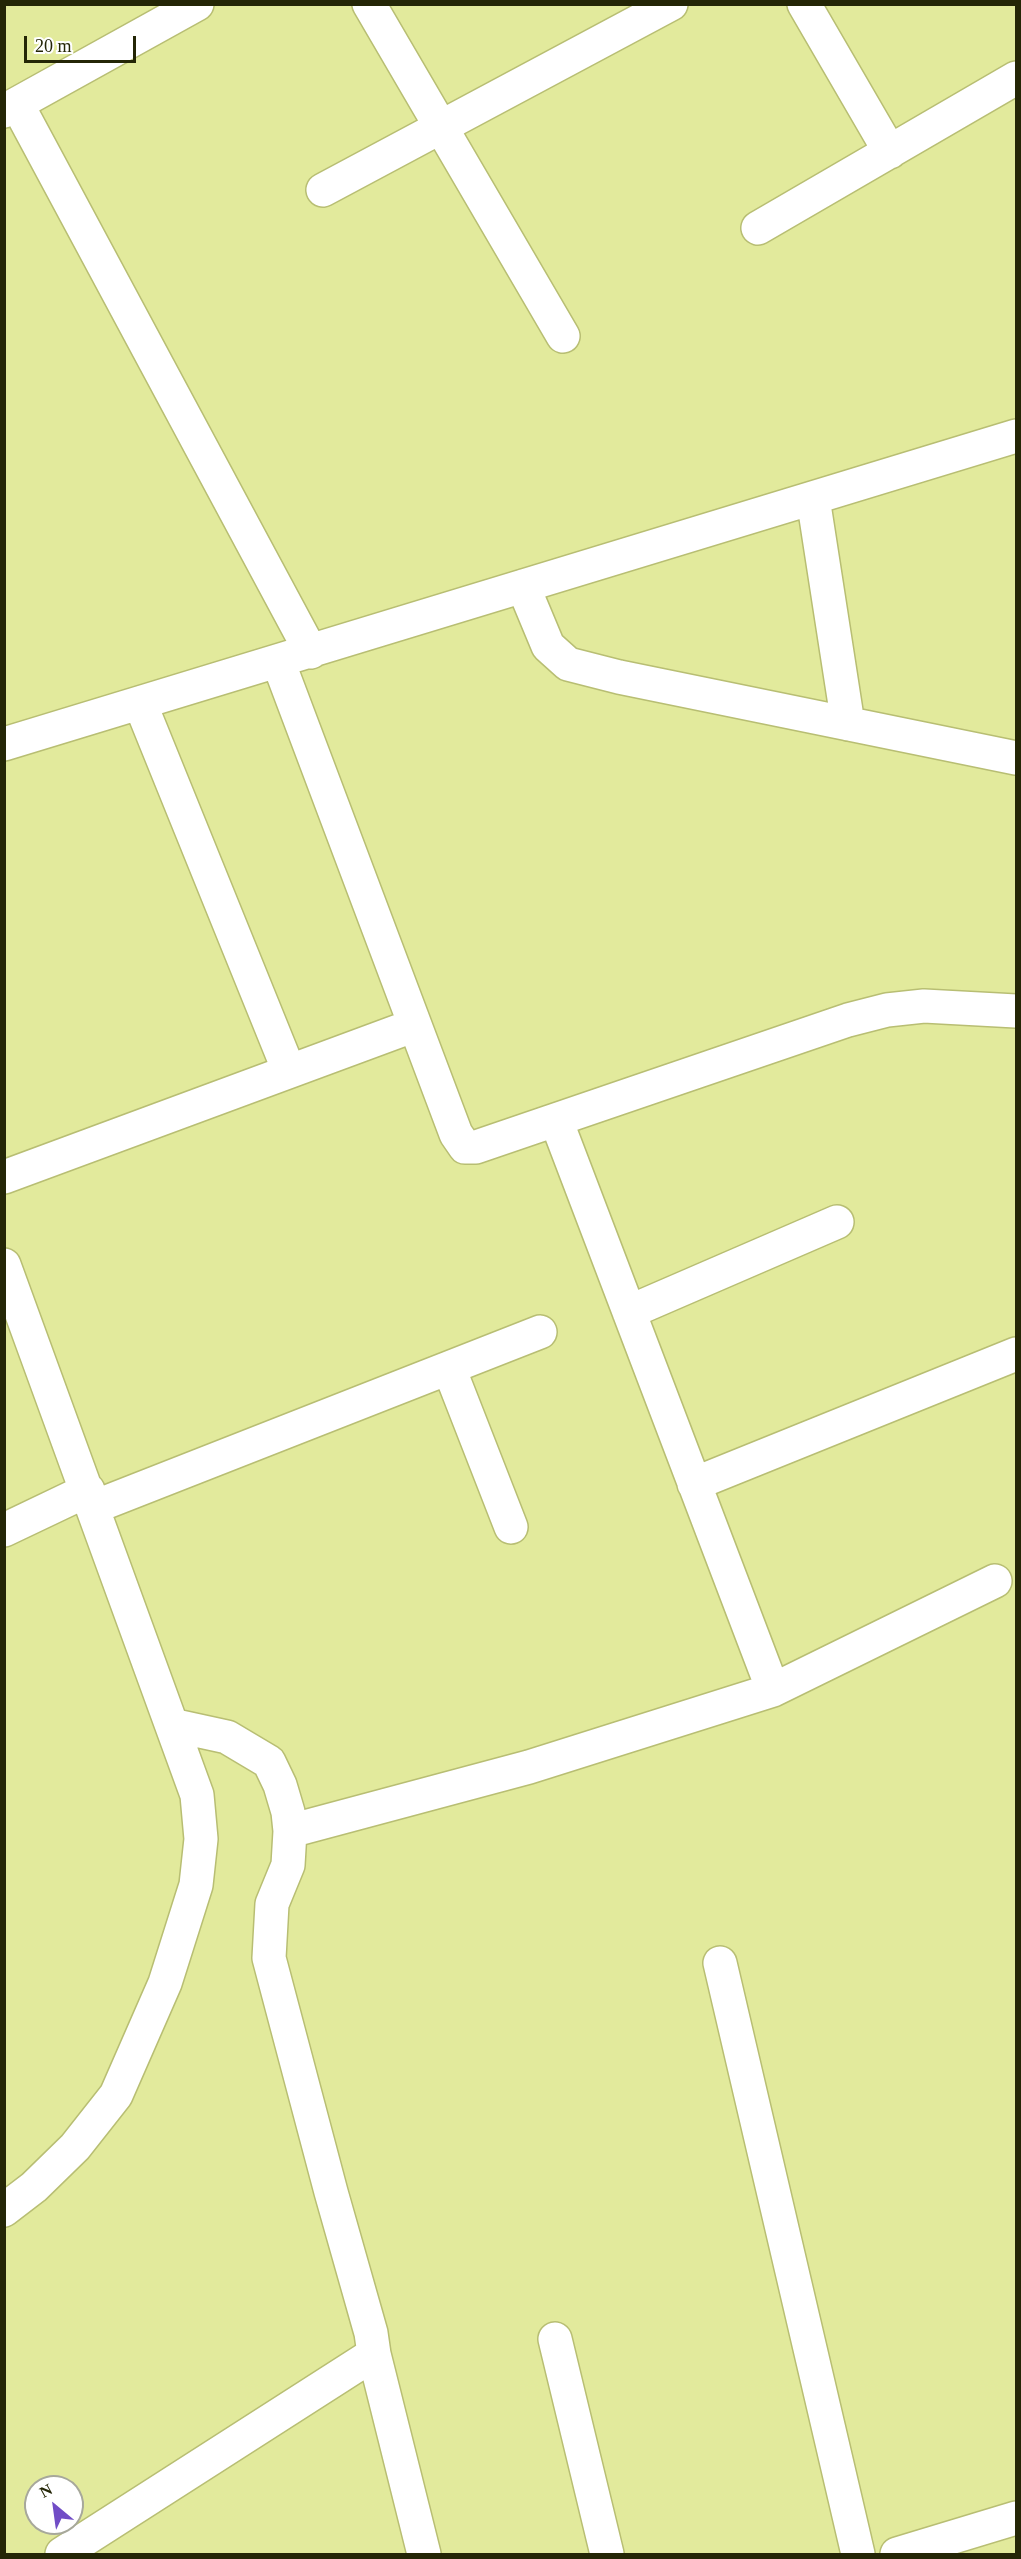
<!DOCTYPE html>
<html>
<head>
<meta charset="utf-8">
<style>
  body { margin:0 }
  #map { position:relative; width:1021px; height:2559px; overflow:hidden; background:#e2ea9c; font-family:"Times New Roman",serif }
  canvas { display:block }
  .frame { position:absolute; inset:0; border:6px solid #242606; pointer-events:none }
  .north { position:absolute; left:24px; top:2475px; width:60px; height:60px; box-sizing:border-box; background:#fff; border:2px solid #a7a89b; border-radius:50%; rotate:331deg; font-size:16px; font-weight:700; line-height:24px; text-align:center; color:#242606 }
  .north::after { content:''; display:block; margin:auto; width:21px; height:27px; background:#714dc6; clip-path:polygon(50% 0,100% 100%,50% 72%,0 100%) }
  .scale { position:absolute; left:24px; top:36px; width:112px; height:27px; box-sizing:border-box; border:3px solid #242606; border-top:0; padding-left:8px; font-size:18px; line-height:21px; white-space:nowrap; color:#242606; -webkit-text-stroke:4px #fff; paint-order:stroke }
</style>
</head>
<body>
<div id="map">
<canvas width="1021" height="2559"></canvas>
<div class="frame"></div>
<div class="north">N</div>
<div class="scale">20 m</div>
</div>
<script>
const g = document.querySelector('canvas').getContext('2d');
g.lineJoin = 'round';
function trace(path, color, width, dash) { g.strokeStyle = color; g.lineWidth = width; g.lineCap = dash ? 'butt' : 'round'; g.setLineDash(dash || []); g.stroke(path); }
const minor = new Path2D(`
  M369,4L563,336
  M804,4L890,152
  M17,104L311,652
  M4,111L197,4
  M323,190L671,4
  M758,228L1016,78
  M813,498L848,724
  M523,586L548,646L568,664L619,677L1016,758
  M278,661L456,1134L465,1147H476L848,1020L887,1010L924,1006L1016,1011
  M140,703L289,1071
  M4,744L1016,436
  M556,1120L773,1690
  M4,1177L415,1025
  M4,1265L197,1795L201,1839L196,1885L165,1983L116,2095L75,2147L34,2187L4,2210
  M629,1312L837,1222
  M449,1368L511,1527
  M694,1484L1016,1354
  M94,1507L540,1332
  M4,1530L88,1490
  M172,1725L227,1737L269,1762L280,1785L288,1812L290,1831L288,1865L272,1904L269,1958L331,2192L371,2333L374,2354L424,2554
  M290,1831L529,1767L773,1690L995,1581
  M720,1963L858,2554
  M555,2339L607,2554
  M62,2554L374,2354
  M897,2554L1016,2518`);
trace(minor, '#b8be73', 36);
trace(minor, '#fff', 33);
</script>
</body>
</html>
